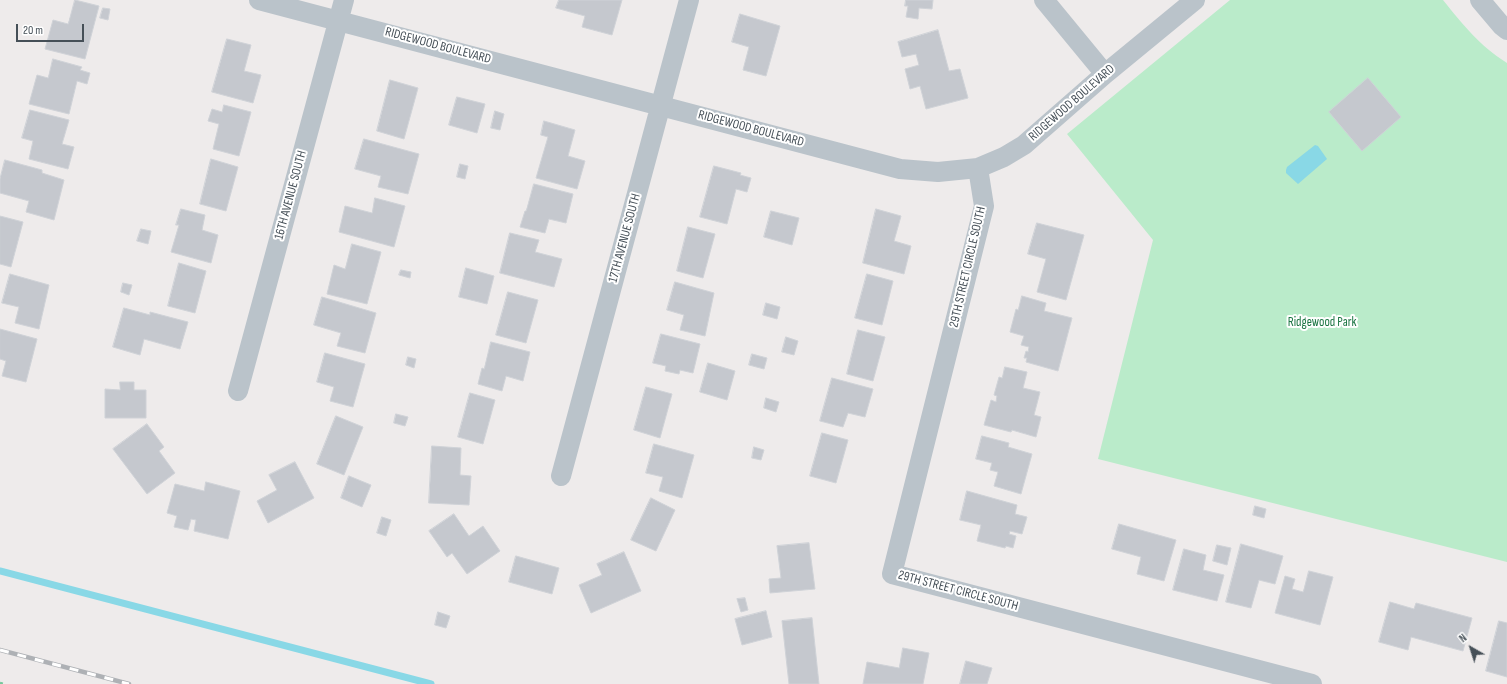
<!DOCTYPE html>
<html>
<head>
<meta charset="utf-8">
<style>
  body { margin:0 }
  #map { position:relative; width:1507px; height:684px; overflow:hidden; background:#eeebeb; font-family:"Sofia Sans Condensed",sans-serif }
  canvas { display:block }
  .north { position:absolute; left:1451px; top:628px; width:40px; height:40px; -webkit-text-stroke:3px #fff; paint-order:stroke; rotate:321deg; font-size:11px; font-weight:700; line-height:16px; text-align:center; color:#454f57 }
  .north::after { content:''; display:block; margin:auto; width:14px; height:18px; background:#454f57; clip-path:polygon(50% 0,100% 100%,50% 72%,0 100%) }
  .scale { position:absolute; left:16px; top:24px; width:68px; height:18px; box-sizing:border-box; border:2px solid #454f57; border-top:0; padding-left:5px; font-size:12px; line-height:14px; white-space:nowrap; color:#454f57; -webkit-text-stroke:3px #fff; paint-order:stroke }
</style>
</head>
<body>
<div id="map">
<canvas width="1507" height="684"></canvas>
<div class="north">N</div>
<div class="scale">20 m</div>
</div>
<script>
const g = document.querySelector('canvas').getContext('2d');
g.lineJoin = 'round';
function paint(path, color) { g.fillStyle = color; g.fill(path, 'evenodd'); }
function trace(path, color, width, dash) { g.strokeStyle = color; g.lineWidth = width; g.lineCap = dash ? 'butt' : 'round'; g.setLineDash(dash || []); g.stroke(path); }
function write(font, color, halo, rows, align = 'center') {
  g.font = font + ' "Sofia Sans Condensed",sans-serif'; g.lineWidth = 4; g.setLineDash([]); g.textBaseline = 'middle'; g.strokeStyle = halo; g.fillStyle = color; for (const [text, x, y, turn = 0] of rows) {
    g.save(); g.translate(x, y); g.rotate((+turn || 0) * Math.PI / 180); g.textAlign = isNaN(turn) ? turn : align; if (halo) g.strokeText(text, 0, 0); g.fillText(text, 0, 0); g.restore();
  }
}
paint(new Path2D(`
  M1230,0H1443C1464,26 1479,45 1507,63V562L1098,459L1153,240L1067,134Z`), '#baebca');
paint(new Path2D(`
  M1315,145L1318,146L1327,159L1298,184L1286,173V170L1287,167Z`), '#89d8e6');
trace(new Path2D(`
  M0,571L431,684`), '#89d8e6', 7);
const building = new Path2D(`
  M75,0L99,6L85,59L45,49L53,20L68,24Z
  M559,0H622L612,35L582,27L585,16L556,8Z
  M906,0H933L932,9L919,8L918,19L906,17L908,6H905Z
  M103,8L110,9L108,20L100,18Z
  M740,14L780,26L766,76L743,70L749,47L732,42Z
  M938,30L949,71L960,69L968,98L926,109L920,86L910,89L905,69L919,65L916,54L902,57L898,42Z
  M227,39L251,45L244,71L261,75L253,103L212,92Z
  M53,59L82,67L80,70L90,73L87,84L77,81L69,114L29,104L37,75L48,78Z
  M1368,78L1401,117L1362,151L1329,112Z
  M390,80L418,88L404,139L377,131Z
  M457,97L485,104L477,133L449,125Z
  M224,105L251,112L239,156L213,149L219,124L208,121L212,109L222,112Z
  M30,110L69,120L62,144L74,147L68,169L29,159L33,141L22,138Z
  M495,111L504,114L500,130L491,128Z
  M544,121L575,130L568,156L585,161L577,189L536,178L548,137L541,135Z
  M364,139L419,154L408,194L378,187L381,176L355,169Z
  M211,159L238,167L226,211L200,204Z
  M5,160L42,170V173L64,180L54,220L26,212L29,201L0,193V179Z
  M460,164L468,166L465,179L457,177Z
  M714,166L741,173L740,175L751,178L747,192L736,189L727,224L700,217Z
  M534,184L573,194L566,223L549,219L545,233L520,227L525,211H526Z
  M375,198L405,206L394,247L339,232L345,206L372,213Z
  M181,209L205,215L202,230L218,235L211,263L171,252L179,225H176Z
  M876,209L901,216L894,241L911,246L904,274L863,263Z
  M771,211L799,218L792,245L764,237Z
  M0,216L23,222L11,267L0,264Z
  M1037,223L1084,235L1066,300L1037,292L1046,259L1028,254Z
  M688,227L715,234L703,278L677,271Z
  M141,229L151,231L148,244L137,241Z
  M510,233L539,240L535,252L562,259L554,287L500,273Z
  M352,244L381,252L367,304L327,294L334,265L345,269Z
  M179,263L206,271L195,313L168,306Z
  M466,268L494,276L487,304L459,297Z
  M401,270L411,272L410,278L399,275Z
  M10,274L49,285L39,329L15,323L19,307L2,303Z
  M867,274L893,281L882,325L855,318Z
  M675,282L714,293L705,336L680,330L684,315L667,310Z
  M123,283L132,285L129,295L121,292Z
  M508,292L538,300L526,343L496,335Z
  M1022,296L1046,303L1044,311L1072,318L1058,371L1026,362L1027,358H1024L1026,351L1028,352L1029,347L1021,345L1024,336L1010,332L1016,309L1018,310Z
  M322,297L376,313L365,353L337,346L341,333L314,325Z
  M766,303L780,307L777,319L763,315Z
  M124,308L150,315V312L188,322L180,349L144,339L140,355L113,347Z
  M0,329L37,339L26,382L2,376L6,361L0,359Z
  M858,330L885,337L873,381L847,374Z
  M661,334L700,344L693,373L680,370L679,374L665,371L666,366L653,363Z
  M786,337L798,341L794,355L782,352Z
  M491,342L530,352L523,381L506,376L502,391L478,384L482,368L484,369Z
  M325,353L365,364L353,407L330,401L334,387L317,382Z
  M752,354L767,358L764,369L749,365Z
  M408,357L416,359L414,368L406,365Z
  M708,363L735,371L727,400L700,392Z
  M1005,367L1027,372L1023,388L1040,392L1034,415L1041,417L1036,437L1012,430L1011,432L984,425L991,400L996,402L997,396L994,395L999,377L1002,378Z
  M832,378L873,389L865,417L848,413L843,427L820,421Z
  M120,382H134V390H146V418H105V389L120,390Z
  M646,387L672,394L660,438L634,430Z
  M470,393L495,400L483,444L458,437Z
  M766,398L779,402L776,412L764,408Z
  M396,414L408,417L405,426L394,423Z
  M336,416L363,427L344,475L317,464Z
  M147,424L164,447L159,451L175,473L147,494L113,449Z
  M822,433L848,440L836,483L810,476Z
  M982,436L1009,443L1008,447L1032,454L1021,494L994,486L998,472L990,470L992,463L976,459Z
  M654,444L694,455L682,498L659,491L663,477L646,473Z
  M432,446L461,448L460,475L471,476L469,505L429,503Z
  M754,447L764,450L761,460L752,458Z
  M295,462L314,498L268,523L257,501L277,490L269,475Z
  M349,476L371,485L362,507L341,498Z
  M206,482L240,491L228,539L194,531L196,520L191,519L188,530L174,527L177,516L167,513L175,484L204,491Z
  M967,491L1017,505L1015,514L1027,517L1022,534L1010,531L1009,534L1016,536L1013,548L1006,546L1005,548L977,541L981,525L960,520Z
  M651,498L675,510L656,551L631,540Z
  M1255,506L1266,509L1264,518L1253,515Z
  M454,514L469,536L483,526L500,551L467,574L452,553L447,557L429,531Z
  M382,517L391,520L386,536L377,533Z
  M1119,524L1176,540L1164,581L1137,574L1141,557L1112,549Z
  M809,543L815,589L770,593L769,579L781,578L777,546Z
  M1241,544L1283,556L1275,584L1259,580L1251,608L1226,602Z
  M1217,545L1231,548L1227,565L1213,561Z
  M1184,549L1206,555L1203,570L1224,575L1217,601L1173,590Z
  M624,552L641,591L591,613L579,585L602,575L597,564Z
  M516,556L559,568L552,594L509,582Z
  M1309,571L1333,577L1320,625L1275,613L1285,576L1295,579L1292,589L1303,592Z
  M745,598L748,610L741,612L737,599Z
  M1390,602L1414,609L1416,603L1472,618L1463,651L1411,637L1408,650L1379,642Z
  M766,611L772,637L742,645L735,619Z
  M438,612L450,616L446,628L435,625Z
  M812,618L819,684H789L782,621Z
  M1499,621L1507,623V677L1486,671Z
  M903,648L929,653L923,684H863L867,662L899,668Z
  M966,661L992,668L987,684H960Z`);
paint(building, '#c5c8ce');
trace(building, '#cfd2d7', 1);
trace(new Path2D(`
  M0,683L4,684`), '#74c79a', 2.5, [3, 2]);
trace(new Path2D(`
  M259,0L900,169L938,172L978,168L1004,157L1024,145L1105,74L1195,0
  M1044,0L1105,74
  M1480,0L1502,26L1507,30
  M978,168L984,206L892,574L1312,684
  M238,391L344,0
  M561,476L689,0`), '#bac3ca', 20);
const rail = new Path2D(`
  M0,650L129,684`);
trace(rail, '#aeb1b5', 4.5);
trace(rail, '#fff', 3, [9]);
write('13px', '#454f57', '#fff', [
  ["RIDGEWOOD BOULEVARD",438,46,15],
  ["RIDGEWOOD BOULEVARD",1072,103,-41],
  ["RIDGEWOOD BOULEVARD",751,129,15],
  ["16TH AVENUE SOUTH",291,195,-75],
  ["17TH AVENUE SOUTH",625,238,-75],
  ["29TH STREET CIRCLE SOUTH",968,267,-77],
  ["29TH STREET CIRCLE SOUTH",958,591,15]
]);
write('13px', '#1a7442', '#fff', [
  ["Ridgewood Park",1322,323]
]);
</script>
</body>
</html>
